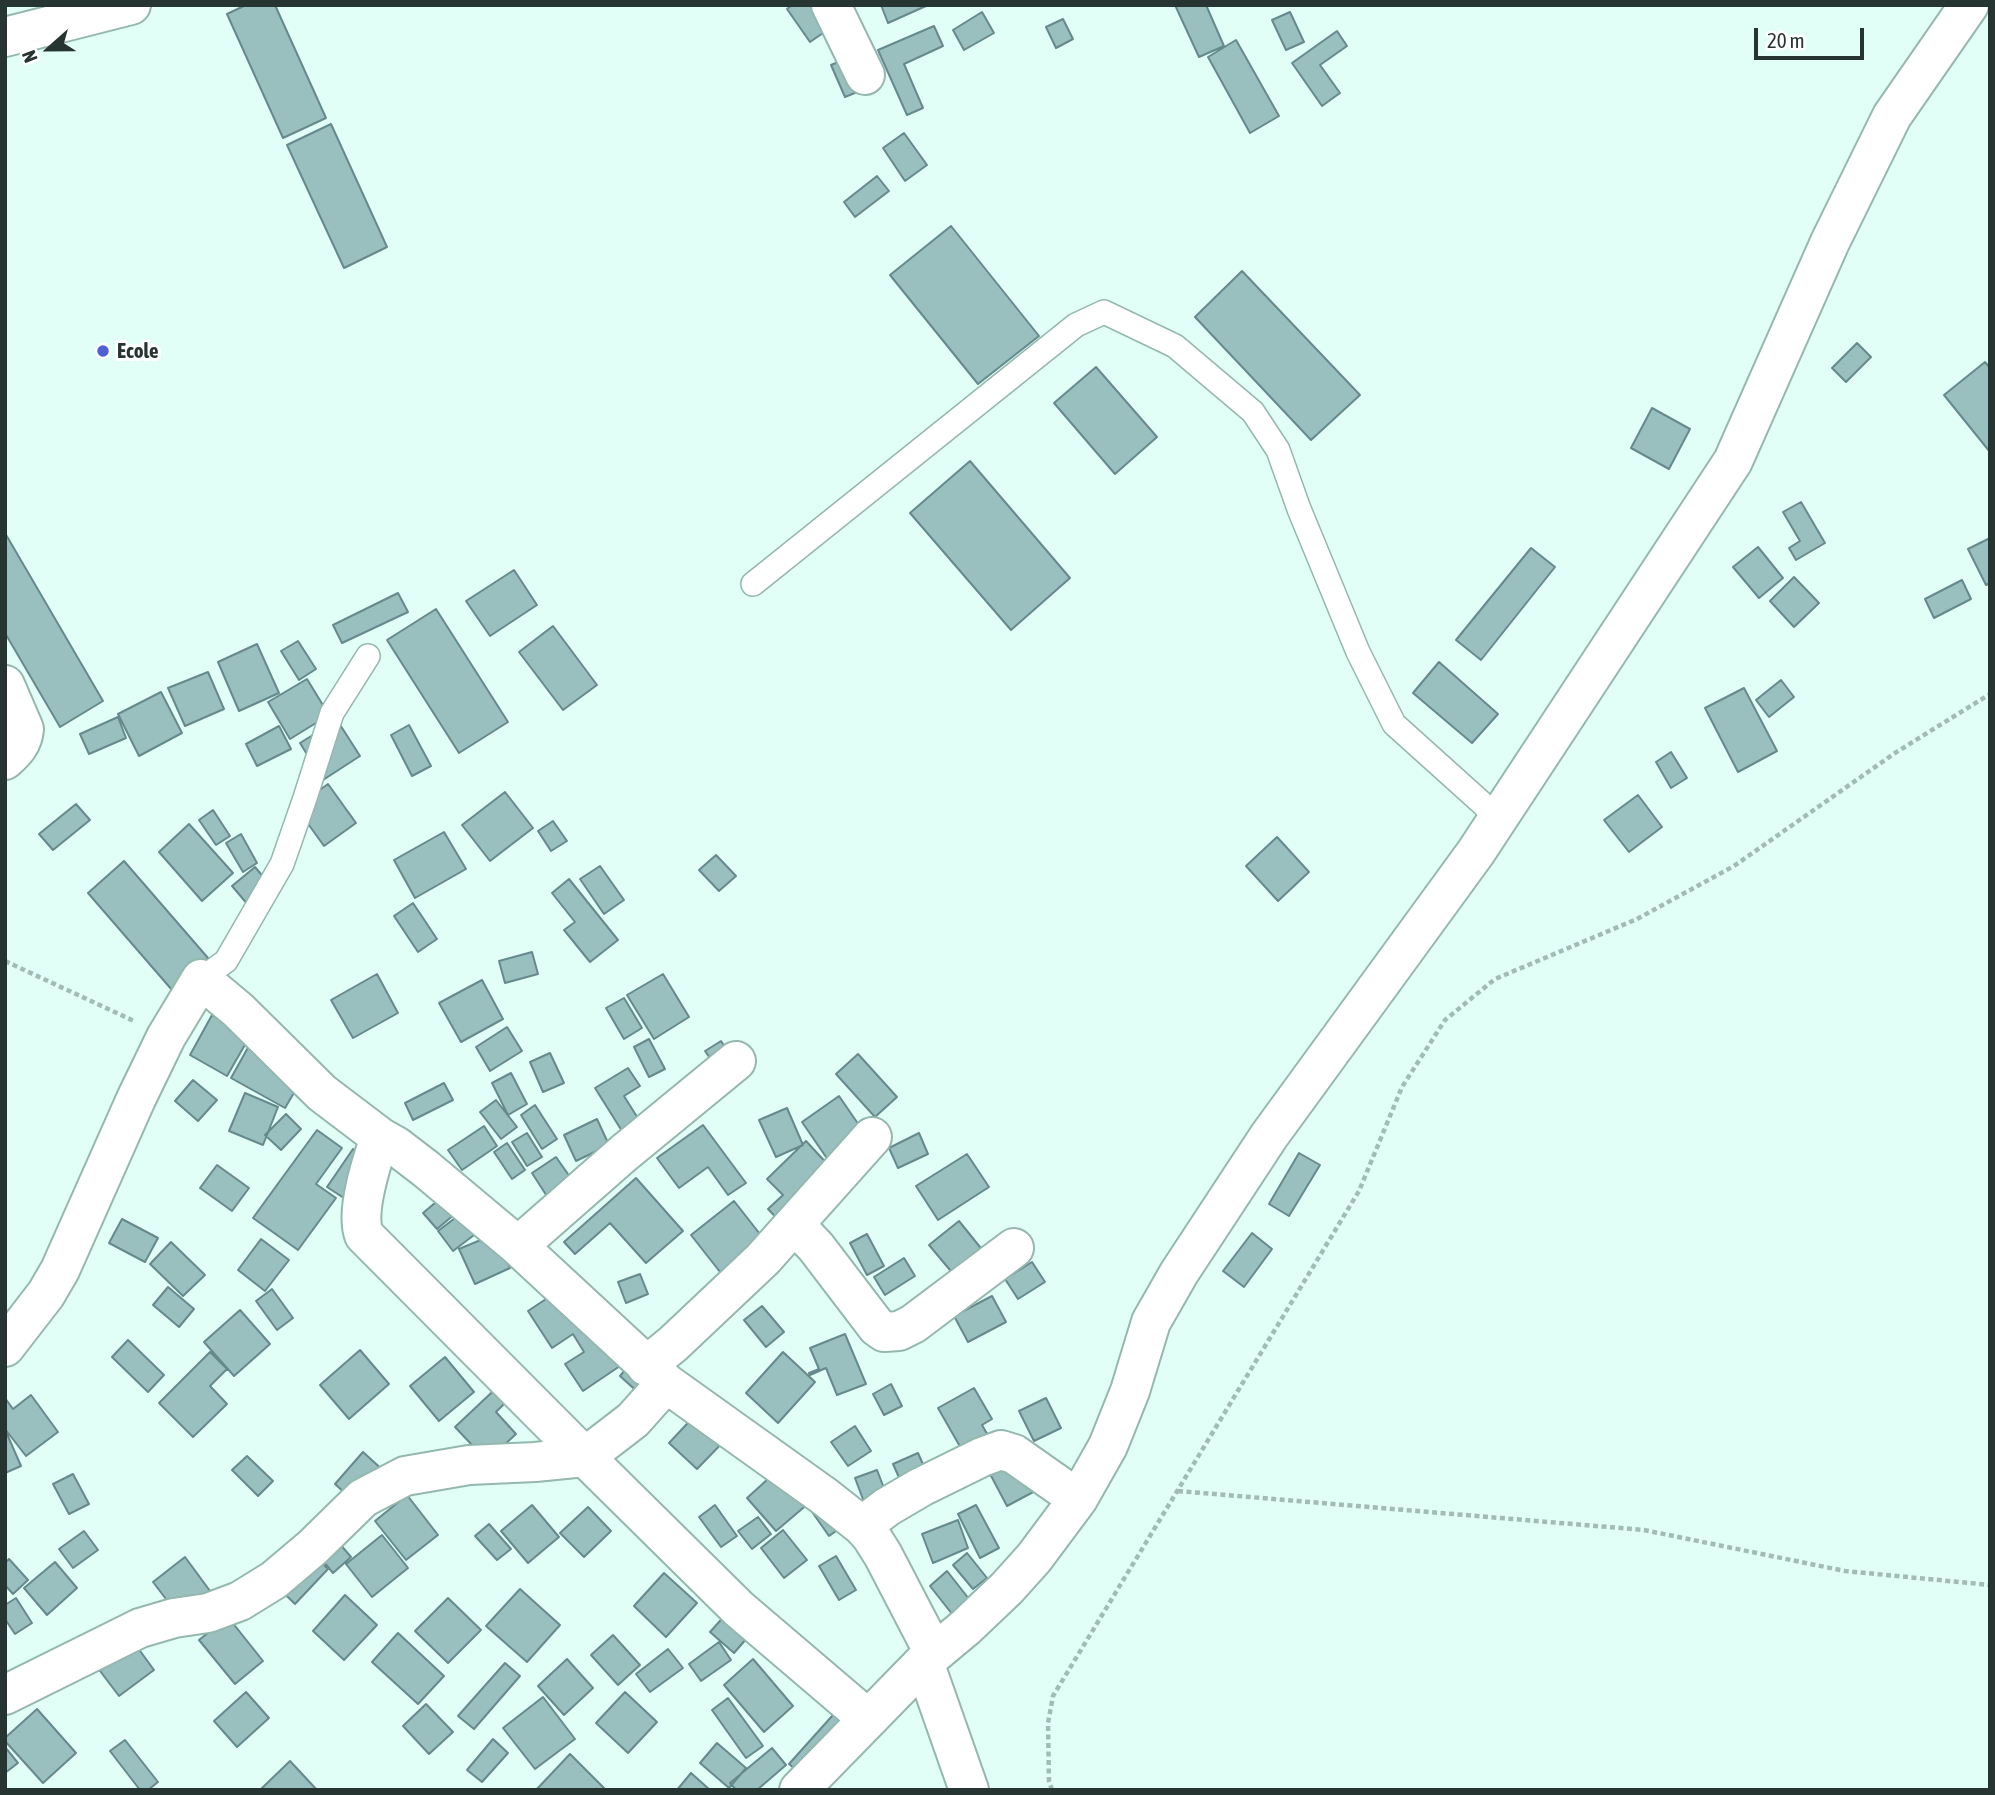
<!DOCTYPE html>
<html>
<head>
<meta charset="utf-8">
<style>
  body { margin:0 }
  #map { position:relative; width:1995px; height:1795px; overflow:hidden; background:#e1fef7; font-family:"Asap Condensed",sans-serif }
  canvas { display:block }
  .frame { position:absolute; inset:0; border:7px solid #273532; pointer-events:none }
  .north { position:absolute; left:14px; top:14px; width:70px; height:70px; -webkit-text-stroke:5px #fff; paint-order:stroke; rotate:249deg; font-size:19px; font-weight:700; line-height:28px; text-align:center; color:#273532 }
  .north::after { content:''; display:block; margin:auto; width:24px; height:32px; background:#273532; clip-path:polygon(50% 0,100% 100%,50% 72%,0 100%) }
  .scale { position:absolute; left:1754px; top:28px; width:110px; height:32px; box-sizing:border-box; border:4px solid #273532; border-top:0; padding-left:9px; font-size:21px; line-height:24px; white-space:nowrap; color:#273532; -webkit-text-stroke:5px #fff; paint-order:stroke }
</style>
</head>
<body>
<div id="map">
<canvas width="1995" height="1795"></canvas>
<div class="frame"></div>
<div class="north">N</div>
<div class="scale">20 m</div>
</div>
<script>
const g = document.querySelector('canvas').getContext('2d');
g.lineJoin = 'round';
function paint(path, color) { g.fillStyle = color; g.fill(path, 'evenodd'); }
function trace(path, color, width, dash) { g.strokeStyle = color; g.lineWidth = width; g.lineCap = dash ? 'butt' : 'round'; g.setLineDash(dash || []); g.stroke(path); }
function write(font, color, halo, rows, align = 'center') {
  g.font = font + ' "Asap Condensed",sans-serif'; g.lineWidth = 6; g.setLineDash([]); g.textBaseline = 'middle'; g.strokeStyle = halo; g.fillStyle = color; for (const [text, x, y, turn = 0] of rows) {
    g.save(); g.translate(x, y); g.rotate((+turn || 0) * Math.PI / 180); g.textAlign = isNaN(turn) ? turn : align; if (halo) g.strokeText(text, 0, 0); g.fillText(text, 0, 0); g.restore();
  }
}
const building = new Path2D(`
  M246,5H275L326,118L283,138L227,14Z
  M792,5H838L846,17L810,42L787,9Z
  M881,5H926V6L888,23Z
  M1175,5H1206L1224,46L1199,57Z
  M982,12L994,33L964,50L953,30Z
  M1290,12L1304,42L1286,50L1272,20Z
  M1063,19L1073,39L1056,48L1046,27Z
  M934,26L943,46L904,64L923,108L907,115L878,50Z
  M1337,31L1347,46L1320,65L1340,93L1322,106L1292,63Z
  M1236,40L1279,116L1250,133L1208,57Z
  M853,56L867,88L845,97L831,65Z
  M331,124L387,247L344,268L287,145Z
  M904,133L927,165L905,181L883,148Z
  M877,176L889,191L855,217L844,202Z
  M951,226L1039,336L978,384L890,275Z
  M1242,271L1360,395L1311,440L1195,317Z
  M1857,343L1871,357L1846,382L1832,368Z
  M1985,362L1990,368V452L1944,395Z
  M1096,367L1157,437L1115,474L1054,403Z
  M1652,408L1690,429L1669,469L1631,448Z
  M970,461L1070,578L1011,630L910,513Z
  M1801,502L1825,543L1796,560L1789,548L1800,541L1783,512Z
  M5,533L103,701L60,727L5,633Z
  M1990,538V583L1986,585L1968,549Z
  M1758,547L1783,578L1759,598L1733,567Z
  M1531,548L1555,567L1481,660L1456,640Z
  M514,570L537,605L490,636L466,601Z
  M1794,577L1819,603L1794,627L1770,601Z
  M1962,580L1971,599L1934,618L1925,599Z
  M398,593L408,612L342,643L333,625Z
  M436,609L508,722L459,753L387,640Z
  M553,626L597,685L563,710L519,652Z
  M298,641L316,669L299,680L281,651Z
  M257,644L279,693L239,711L218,662Z
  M1439,662L1498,714L1472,743L1413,693Z
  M208,672L224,709L185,726L168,688Z
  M307,679L329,715L290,739L268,702Z
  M1781,680L1794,697L1769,717L1756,700Z
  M1744,688L1777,751L1738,772L1705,708Z
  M161,692L182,733L139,756L118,714Z
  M118,717L126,738L89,754L80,734Z
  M337,720L360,756L323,780L300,743Z
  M409,725L431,766L412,776L391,735Z
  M279,726L291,749L257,766L246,744Z
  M1671,752L1687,778L1671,788L1656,762Z
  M328,784L356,823L324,846L296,807Z
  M505,792L533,828L490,861L462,825Z
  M1638,795L1662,827L1629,852L1604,820Z
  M76,804L90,820L53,850L39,834Z
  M213,810L230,836L216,845L199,820Z
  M553,821L567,841L551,851L538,831Z
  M189,824L233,873L202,901L159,852Z
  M444,832L466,869L415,898L394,860Z
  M241,834L257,863L243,872L226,843Z
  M1277,837L1309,872L1278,901L1246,866Z
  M716,855L736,876L719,891L699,870Z
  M124,861L208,958L172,990L88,893Z
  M600,866L624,900L604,914L580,879Z
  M255,867L271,886L249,906L232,886Z
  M569,879L618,940L590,962L564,930L575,922L552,893Z
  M413,903L437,939L418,952L394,916Z
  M532,952L538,974L505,983L499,961Z
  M377,974L398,1013L353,1038L331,1000Z
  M663,974L689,1017L654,1039L627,995Z
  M482,980L503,1019L461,1042L439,1003Z
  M624,998L642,1028L624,1039L606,1008Z
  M212,1015L250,1036L227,1076L190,1055Z
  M507,1027L522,1051L490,1071L476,1047Z
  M649,1039L665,1069L649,1077L634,1047Z
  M721,1041L736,1064L721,1074L705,1051Z
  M250,1044L305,1074L285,1108L231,1078Z
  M550,1053L564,1083L543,1092L530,1062Z
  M858,1054L897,1097L875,1117L836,1074Z
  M628,1068L640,1086L624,1096L644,1128L627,1139L595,1088Z
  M511,1073L527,1104L508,1115L492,1083Z
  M193,1080L217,1100L198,1121L175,1101Z
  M444,1083L453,1100L413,1120L405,1103Z
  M245,1093L278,1107L263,1145L229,1131Z
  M839,1096L872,1144L835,1170L802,1122Z
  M496,1100L517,1127L501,1139L480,1112Z
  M535,1105L557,1139L542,1149L521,1115Z
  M787,1108L803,1145L776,1157L759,1120Z
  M286,1114L301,1129L281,1150L265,1135Z
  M597,1119L609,1145L576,1161L564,1135Z
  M703,1125L746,1183L728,1195L708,1167L679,1188L657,1158Z
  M484,1126L497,1146L462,1170L448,1150Z
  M317,1130L342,1148L316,1184L336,1198L298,1250L253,1218Z
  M527,1133L542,1157L527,1166L512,1142Z
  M919,1133L928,1154L898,1168L889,1148Z
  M806,1141L843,1181L789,1231L768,1209L783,1195L767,1179Z
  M507,1143L525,1170L512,1179L494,1152Z
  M353,1149L378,1168L353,1204L327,1187Z
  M1299,1153L1320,1165L1289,1216L1269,1204Z
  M967,1154L989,1187L938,1220L916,1186Z
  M556,1157L575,1184L550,1201L532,1173Z
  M217,1165L249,1188L232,1211L200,1188Z
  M636,1178L683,1231L646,1263L610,1223L575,1254L564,1242Z
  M448,1192L462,1208L437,1229L423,1213Z
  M734,1201L767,1243L724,1277L691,1235Z
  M463,1212L478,1232L453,1251L438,1231Z
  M122,1219L158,1238L145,1262L109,1243Z
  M959,1221L984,1252L955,1276L929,1245Z
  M1252,1233L1272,1249L1244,1287L1223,1271Z
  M495,1234L510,1268L475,1284L459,1249Z
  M867,1234L884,1266L867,1275L850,1243Z
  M261,1239L289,1260L265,1291L238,1270Z
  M171,1242L205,1275L183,1296L150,1264Z
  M904,1258L915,1276L885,1295L874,1277Z
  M1032,1262L1045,1282L1018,1299L1005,1279Z
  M640,1274L648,1294L626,1303L618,1282Z
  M567,1285L620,1366L583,1391L565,1364L584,1352L573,1334L552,1348L528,1311Z
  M168,1287L194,1309L179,1327L153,1305Z
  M272,1289L293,1318L277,1330L256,1301Z
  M992,1296L1006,1322L968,1342L954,1316Z
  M762,1306L784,1332L766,1347L744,1320Z
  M240,1310L270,1344L234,1376L204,1342Z
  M845,1334L866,1384L837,1395L826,1368L810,1375L809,1373L819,1369L810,1348Z
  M128,1340L164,1375L148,1392L112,1357Z
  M360,1350L389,1384L349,1419L320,1385Z
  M210,1352L227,1369L210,1386L227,1404L193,1437L159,1403Z
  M783,1352L815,1382L778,1423L746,1393Z
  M445,1357L474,1392L439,1421L410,1386Z
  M630,1364L652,1383L642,1396L620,1376Z
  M506,1379L517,1391L496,1412L516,1434L487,1461L455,1427Z
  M891,1384L902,1406L884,1415L873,1394Z
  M974,1388L992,1419L982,1425L996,1449L970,1464L938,1408Z
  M31,1395L58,1432L26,1456L5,1429V1398L13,1409Z
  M1046,1398L1061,1428L1034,1441L1019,1411Z
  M700,1410L728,1437L697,1469L669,1443Z
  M855,1426L871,1451L848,1466L831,1442Z
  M7,1434L21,1466L5,1473V1435Z
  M363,1452L387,1474L359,1506L335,1484Z
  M918,1453L930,1480L905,1491L893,1464Z
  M247,1456L273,1481L258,1496L232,1470Z
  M1020,1456L1037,1490L1007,1506L989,1472Z
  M779,1469L809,1503L776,1531L747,1498Z
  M877,1470L889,1501L867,1510L855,1478Z
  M73,1474L89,1504L69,1514L53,1484Z
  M407,1495L438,1535L406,1560L375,1521Z
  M532,1505L559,1537L528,1563L501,1531Z
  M715,1505L737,1536L721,1547L699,1517Z
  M976,1505L999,1548L980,1558L958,1514Z
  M588,1507L611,1531L584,1557L560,1533Z
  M810,1509L846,1524L829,1536Z
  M758,1517L771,1534L752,1549L738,1531Z
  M958,1520L968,1548L933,1563L922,1534Z
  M322,1523L351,1557L333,1573L304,1538Z
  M489,1524L511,1549L497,1560L475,1536Z
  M783,1530L807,1560L784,1578L761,1548Z
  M84,1531L98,1550L73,1568L59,1549Z
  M382,1535L408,1568L372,1597L346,1564Z
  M298,1541L328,1569L295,1604L265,1575Z
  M967,1553L987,1578L973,1589L953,1565Z
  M836,1556L856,1590L839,1600L819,1566Z
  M185,1557L213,1595L182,1620L153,1582Z
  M9,1559L28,1580L13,1594L5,1585V1563Z
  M55,1562L77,1588L47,1615L24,1588Z
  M947,1571L973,1604L956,1619L930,1586Z
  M664,1573L697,1603L666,1637L634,1606Z
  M520,1589L560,1625L527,1662L486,1626Z
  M345,1595L377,1625L344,1660L313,1631Z
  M16,1598L32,1623L15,1634L5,1619V1605Z
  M448,1598L481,1630L448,1663L415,1631Z
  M737,1602L761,1622L734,1653L710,1632Z
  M228,1617L263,1661L235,1684L199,1640Z
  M127,1633L154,1670L119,1696L91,1659Z
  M398,1633L444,1676L418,1704L372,1662Z
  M613,1635L640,1665L618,1685L591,1655Z
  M719,1642L731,1660L701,1681L689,1664Z
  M668,1649L683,1668L650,1692L636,1674Z
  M567,1659L593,1688L564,1715L538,1686Z
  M753,1659L793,1706L764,1732L724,1685Z
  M505,1663L520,1676L474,1729L458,1716Z
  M246,1692L269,1718L237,1747L214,1721Z
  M625,1692L657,1722L628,1753L596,1723Z
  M543,1697L575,1739L535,1769L503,1728Z
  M728,1698L763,1746L746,1758L712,1710Z
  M426,1704L453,1732L429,1754L403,1726Z
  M841,1706L860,1724L809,1781L789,1764Z
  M37,1709L76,1753L43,1783L5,1741V1738Z
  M493,1739L508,1753L482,1782L467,1770Z
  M125,1740L158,1782L148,1790H140L110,1751Z
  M717,1743L746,1768L729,1788L700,1763Z
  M5,1747L18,1763L5,1773Z
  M772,1748L786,1765L757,1790H736L730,1783Z
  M570,1754L606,1790H536Z
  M290,1761L317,1790H260Z
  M691,1773L710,1790H677Z`);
paint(building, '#9abfbf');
trace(building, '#668a8b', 2);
const lane = new Path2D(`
  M753,584L1076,325L1104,312L1175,346L1253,412L1278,450L1299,509L1358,652L1394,724L1484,805L1497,821
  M201,979L226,961L282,864L305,798L332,713L368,656`);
const street = new Path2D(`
  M831,5L865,75
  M5,37L131,5
  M5,685L24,729C23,743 15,751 5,760
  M380,1137C372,1161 355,1211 364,1235L585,1457L633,1420L666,1383
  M795,1225L816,1247L877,1327L884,1332L899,1331L913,1324L1014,1248
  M518,1246L624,1153L736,1061
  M5,1347L46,1294L60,1270L136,1099L166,1037L201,979L238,1010L322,1093L380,1137L396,1146L426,1169L518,1246L666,1383L824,1496L862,1526L871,1536L883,1555L934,1653
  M646,1366L673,1344L763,1259L872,1137
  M862,1526L887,1507L921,1487L982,1457L1001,1450L1014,1454L1078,1499
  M924,1662L969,1790
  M5,1695L140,1628L174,1618L208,1613L240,1601L274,1580L313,1547L363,1498L405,1476L469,1465L535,1462L585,1457L739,1609L868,1719
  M799,1790L924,1662L966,1627L1007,1588L1034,1558L1078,1499L1108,1446L1130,1391L1151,1322L1179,1273L1269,1136L1476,852L1733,461L1830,242L1892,116L1969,5`);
trace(lane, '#94b7ae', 26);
trace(street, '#94b7ae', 42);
trace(new Path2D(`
  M5,961L134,1021
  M1178,1491L1644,1530L1845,1571L1990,1585
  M1052,1790L1049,1781L1048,1723L1053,1696L1359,1191L1402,1087L1445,1020L1495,979L1637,919L1734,866L1895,753L1990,694`), '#a3bbb5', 4.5, [5, 3.5]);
trace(lane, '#fff', 23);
trace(street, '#fff', 38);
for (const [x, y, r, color] of [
  [103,351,7,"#4f5fd4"]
]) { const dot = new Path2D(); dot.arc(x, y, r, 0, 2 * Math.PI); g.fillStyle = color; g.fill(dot); trace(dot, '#fff', 2.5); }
write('bold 21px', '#273532', '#fff', [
  ["Ecole",117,351]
], 'left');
</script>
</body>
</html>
